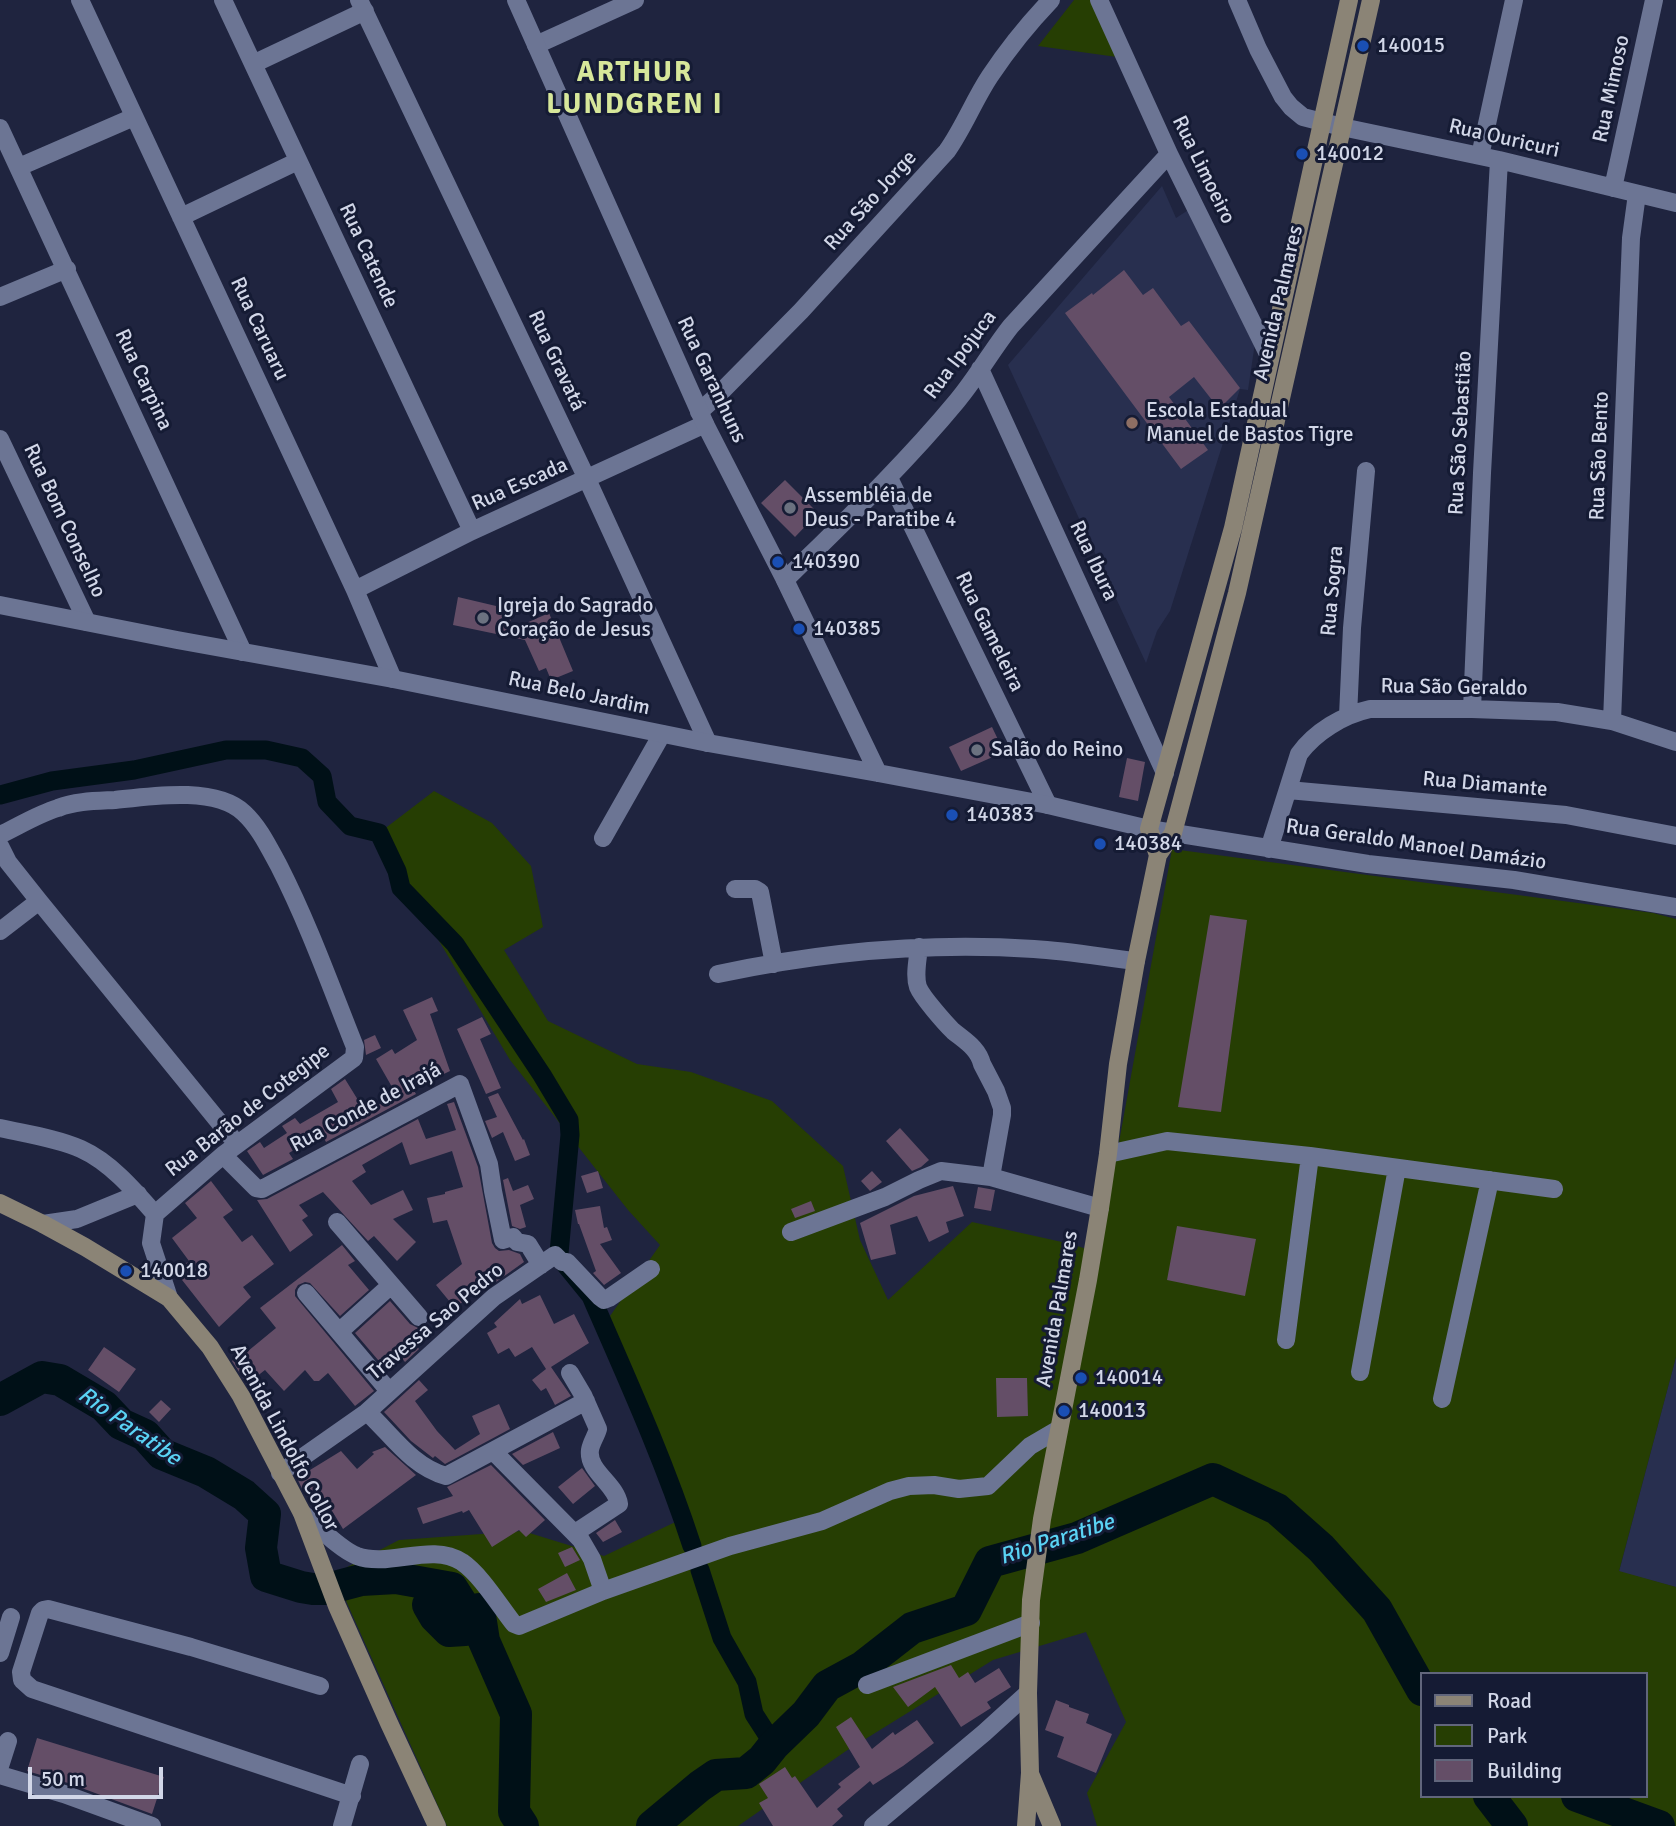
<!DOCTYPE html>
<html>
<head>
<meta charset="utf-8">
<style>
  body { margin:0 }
  #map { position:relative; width:1676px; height:1826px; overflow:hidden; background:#1f243f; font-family:Signika,sans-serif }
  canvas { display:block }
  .legend { position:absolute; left:1420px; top:1672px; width:228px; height:126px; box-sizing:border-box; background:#151b34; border:2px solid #61667c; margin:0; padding:9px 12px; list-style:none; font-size:21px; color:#d2d7e8 }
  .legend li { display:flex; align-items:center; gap:14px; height:35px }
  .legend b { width:35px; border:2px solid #61667c }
  .scale { position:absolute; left:28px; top:1767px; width:135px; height:32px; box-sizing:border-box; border:4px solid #d2d7e8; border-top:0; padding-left:9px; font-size:21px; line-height:24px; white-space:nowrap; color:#d2d7e8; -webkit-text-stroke:5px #151b34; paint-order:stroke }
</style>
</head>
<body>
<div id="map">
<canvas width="1676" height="1826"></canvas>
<ul class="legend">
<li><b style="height:9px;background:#8b8476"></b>Road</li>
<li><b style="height:19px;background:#263e03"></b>Park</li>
<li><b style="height:19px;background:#644e67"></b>Building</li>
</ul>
<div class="scale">50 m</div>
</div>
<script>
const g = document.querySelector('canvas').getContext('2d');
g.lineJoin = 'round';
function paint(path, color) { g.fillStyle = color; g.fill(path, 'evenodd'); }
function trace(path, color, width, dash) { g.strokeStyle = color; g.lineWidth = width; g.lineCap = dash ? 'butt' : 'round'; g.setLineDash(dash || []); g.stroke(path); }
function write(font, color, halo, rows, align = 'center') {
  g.font = font + ' Signika,sans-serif'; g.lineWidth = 6; g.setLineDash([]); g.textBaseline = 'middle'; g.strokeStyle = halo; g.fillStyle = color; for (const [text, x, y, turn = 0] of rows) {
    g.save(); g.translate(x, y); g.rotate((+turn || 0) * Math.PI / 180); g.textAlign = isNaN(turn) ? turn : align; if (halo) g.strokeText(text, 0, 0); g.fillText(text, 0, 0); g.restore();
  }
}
paint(new Path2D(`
  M1162,186L1176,218L1193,207L1256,336L1248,390L1240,389L1170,611L1157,631L1146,663L1008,365Z
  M1676,1357V1587L1619,1572Z`), '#282f4f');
paint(new Path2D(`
  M1074,0H1098L1124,58L1038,46Z
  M434,791L492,823L531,866L543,927L504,950L548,1021L637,1064L691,1072L772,1101L843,1166L860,1240L888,1300L972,1222L1071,1244L1099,1253L1172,849L1653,913L1676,919V1357L1619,1571L1676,1587V1826H1097L1087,1793L1126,1722L1086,1632L993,1660L846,1751L738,1826H447L334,1574L399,1540L523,1531L604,1556L688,1516L610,1316L660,1245L628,1210L510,1060L417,904L379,833ZM1422,1674H1646V1796H1422Z`), '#263e03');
trace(new Path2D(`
  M0,795L52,781L134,770L226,750H266L302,758L322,776L327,802L350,826L379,833L397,871L401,888L455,944L542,1075L569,1120L570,1135L559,1253L560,1258L591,1296L594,1303C629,1383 665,1463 692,1546
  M700,1570L722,1638L747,1682L754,1714L774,1745`), '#001017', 19);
trace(new Path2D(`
  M0,1400L42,1377L60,1380L104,1406L121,1424L145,1435L162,1454L206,1472L244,1495L265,1514L261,1548L266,1576L301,1587L313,1589H327L361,1580L396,1578L452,1588L466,1610L428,1605L435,1617L449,1631L465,1630L473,1621L479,1609L484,1641L516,1714L514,1812L523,1826
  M1489,1796L1512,1826
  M1577,1796L1659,1826
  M652,1826L700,1786L716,1775L746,1773L762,1760L774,1745L806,1714L827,1686L862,1667L912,1628L966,1610L990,1562L1077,1538L1213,1479L1277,1509L1321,1548L1377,1610L1422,1690`), '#001017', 32);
paint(new Path2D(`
  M1124,270L1143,295L1153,288L1181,326L1189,321L1240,388L1219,409L1194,377L1169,397L1208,450L1181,469L1065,313L1092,293L1093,295Z
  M785,480L818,513L795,537L761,503Z
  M458,597L513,610L508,631L549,613L573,671L551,680L546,668L539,671L525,640L453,625Z
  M992,727L1004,752L961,771L949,747Z
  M1127,758L1145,762L1138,801L1119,797Z
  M1210,915L1247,920L1221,1112L1178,1107Z
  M432,997L438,1011L430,1014L450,1071L413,1089L416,1094L326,1142L321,1133L289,1153L293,1159L263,1175L247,1151L260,1142L264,1148L287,1133L282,1126L295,1118L300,1124L338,1102L331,1089L345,1079L366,1113L396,1094L376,1059L392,1049L395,1054L417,1040L403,1010Z
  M482,1017L491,1034L480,1039L501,1088L486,1094L457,1029Z
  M375,1035L381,1048L366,1055L364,1040Z
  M498,1093L523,1140L524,1139L530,1155L515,1161L503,1132L492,1138L485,1121L497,1117L488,1097Z
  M454,1102L478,1167L492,1243L495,1248L499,1251L509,1250L520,1254L524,1262L496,1282L495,1280L479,1289L455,1308L436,1285L462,1264L447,1220L433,1223L427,1198L445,1194V1192L463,1187L452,1151L410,1165L402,1142L362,1165L366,1172L352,1181L371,1205L403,1190L413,1210L393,1219L416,1242L397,1261L374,1236L368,1241L323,1192L299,1205L308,1216L302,1220L313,1235L290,1252L257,1200L267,1199L418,1119L426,1139L456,1130L447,1104Z
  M900,1128L929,1160L921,1167L912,1171L886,1141Z
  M598,1171L603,1188L587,1193L581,1176Z
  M872,1171L882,1182L870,1191L861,1181Z
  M508,1178L513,1191L528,1185L534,1199L520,1205L526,1227L520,1229L512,1226L503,1180Z
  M211,1181L233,1210L223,1217L242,1242L252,1235L274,1264L243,1287L251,1297L219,1327L175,1271L189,1261L172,1238L197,1218L185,1203Z
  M953,1186L964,1216L946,1222L949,1232L929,1242L917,1216L890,1225L896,1254L871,1260L860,1223L914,1196Z
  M978,1187L995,1190L991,1211L974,1208Z
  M811,1201L815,1211L795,1218L791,1209Z
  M600,1206L604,1228L607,1227L612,1240L600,1244L621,1273L604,1285L593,1273L596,1271L579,1224H578L575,1210Z
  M1177,1226L1256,1239L1245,1296L1167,1280Z
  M342,1245L355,1261L348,1265L369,1290L340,1316L310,1283L305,1282L298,1285L295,1290V1296L374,1391L355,1406L328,1373L319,1381H314L305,1370L284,1391L265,1370L247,1384L232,1361L240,1354L242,1356L276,1328L260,1308Z
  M540,1295L554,1324L574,1314L589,1343L551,1367L571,1396L555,1405L546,1388L541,1391L532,1380L546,1369L532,1347L515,1357L509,1348L498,1354L487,1333L497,1327L494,1323L520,1299L522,1304Z
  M390,1301L410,1324L418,1328L422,1334L413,1341L419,1349L405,1362L400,1356L384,1367L355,1333Z
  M104,1347L136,1369L119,1392L88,1370Z
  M996,1378H1027L1028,1416L997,1417Z
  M419,1380L428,1390L415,1401L437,1431L455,1450L480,1434L472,1416L499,1404L510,1429L445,1464L435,1456L433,1458L411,1441L384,1412Z
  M161,1400L171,1409L159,1422L149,1412Z
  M553,1432L560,1448L523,1465L512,1454Z
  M385,1447L416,1475L343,1529L323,1496L313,1503L303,1491L297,1478L341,1451L357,1469L374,1454L372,1452Z
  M491,1465L545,1520L526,1537L519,1530L492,1547L469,1510L463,1513L462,1511L423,1524L417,1508L453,1496L447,1487Z
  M582,1468L595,1486L573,1504L558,1487Z
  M615,1520L622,1532L603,1542L596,1533Z
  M572,1547L580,1560L565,1567L558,1553Z
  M567,1573L576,1590L546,1602L538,1589Z
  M951,1665L959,1678L968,1672L975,1683L999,1668L1011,1687L987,1702L991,1708L961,1727L935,1687L908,1707L893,1687Z
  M1056,1700L1069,1705V1707L1089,1714L1086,1723L1112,1734L1096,1773L1057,1757L1064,1737L1045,1730Z
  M851,1717L872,1749L893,1732L895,1735L917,1720L934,1743L903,1766L873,1785L870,1781L837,1809L843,1816L832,1826H773L759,1803L768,1798L759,1784L785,1767L792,1778L795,1776L817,1808L841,1787L838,1784L860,1767L836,1727Z
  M37,1738L164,1777L152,1814L68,1783L27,1771Z`), '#644e67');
trace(new Path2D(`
  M80,0L355,590L393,679
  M223,0L472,531
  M359,0L587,479L708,743
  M1099,0L1169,154L1270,358
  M1237,0L1258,49L1283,97L1291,107L1303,117L1342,127L1499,160L1676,203
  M536,45L635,0
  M253,64L365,11
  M0,128L243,652
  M1480,156L1514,0
  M19,167L134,117
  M1613,188L1654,0
  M181,217L298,161
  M0,297L67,269
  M980,369L1165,773
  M699,412L719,394L801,311L947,151C964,127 974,100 990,76C1008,49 1029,23 1051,0
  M0,439L87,622
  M889,478L1048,805
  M785,580C844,522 904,465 957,401C977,377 992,350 1011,326L1169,154
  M355,590L472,531L705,424
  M1472,709L1482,473L1499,160
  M1348,716L1352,628L1366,471
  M1612,721L1631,238L1637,194
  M1288,790L1566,815L1676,836
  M1149,829L1368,864L1514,880L1676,907
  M0,835C19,826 38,814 58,808C76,801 96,801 115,800C151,796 216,786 244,813C260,828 269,848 279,866C309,925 331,987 355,1047L354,1058L223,1155L155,1214L151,1243L169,1298
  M603,838L662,734
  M0,846L8,862L39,901L237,1144
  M1269,849L1299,754C1315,732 1343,715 1370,709H1472L1557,712L1612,721L1676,742
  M735,889H755L760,892L774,964
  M0,931L39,901
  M919,947C918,959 914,975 918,987C922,997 945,1023 953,1031C965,1041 978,1048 982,1064L996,1091L1002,1108V1115L991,1177
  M718,974C821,952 929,942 1034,949C1068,951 1102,957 1136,961
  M0,1128C26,1134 56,1138 81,1149C110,1162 134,1190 155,1214
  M1108,1154L1167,1141L1310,1156L1554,1189
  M223,1155L256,1188L262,1189L460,1084L489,1164L493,1191L503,1240L513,1237L517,1242L528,1244L541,1265
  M337,1222L419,1317
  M43,1224L77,1219L138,1194
  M791,1232L885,1197L919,1180L941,1171L991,1177L1100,1208
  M306,1293L389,1391
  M339,1332L391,1285
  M1286,1340L1310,1156
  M1360,1372L1397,1168
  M570,1373L583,1395L598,1429C596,1436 591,1443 590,1450C587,1471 616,1484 619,1504L575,1533
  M1442,1399L1490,1180
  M367,1412C391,1434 412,1467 446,1476L586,1401
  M494,1452L581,1540L592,1559L603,1591
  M280,1473L367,1412L494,1297L555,1255L562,1262H567L600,1297L604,1300L609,1298L651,1269
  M302,1513C317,1525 339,1549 357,1556C390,1568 431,1542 462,1562C481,1575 499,1605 514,1624L519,1626L603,1591L730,1546L822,1521L890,1491L909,1486L934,1485L959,1489L988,1486L1030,1446L1059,1429
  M0,1653L11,1617
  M867,1685L1031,1623
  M320,1686L191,1647L48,1609L43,1610L40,1613L21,1672L22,1680L32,1689L352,1796
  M0,1766L8,1741
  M0,1775L64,1794L152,1826
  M342,1826L360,1764
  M873,1826L984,1733L1028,1693`), '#6c7594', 18);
trace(new Path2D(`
  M516,0L705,424L785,580L878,773
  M0,605L177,640L393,679L708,743L878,773L1048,805L1149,829`), '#6c7594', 18);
trace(new Path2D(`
  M1158,855L1149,829L1233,528L1349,0
  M0,1203L43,1224L85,1247L169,1298L210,1347L241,1396L302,1513L337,1606L389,1723L437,1826
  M1031,1776L1052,1826
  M1026,1826L1030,1773L1028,1693L1031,1600L1042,1519L1088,1280L1100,1208L1108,1154L1118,1064L1136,961L1158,855L1173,833L1237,593L1371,0`), '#8b8476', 18);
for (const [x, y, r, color] of [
  [1363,46,7,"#1a4fb4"],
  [1302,154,7,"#1a4fb4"],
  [1132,423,7,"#8d6e63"],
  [790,508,7,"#6b7280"],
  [778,562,7,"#1a4fb4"],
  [483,618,7,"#6b7280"],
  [799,629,7,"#1a4fb4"],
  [977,750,7,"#6b7280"],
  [952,815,7,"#1a4fb4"],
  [1100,844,7,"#1a4fb4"],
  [126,1271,7,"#1a4fb4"],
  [1081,1378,7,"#1a4fb4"],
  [1064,1411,7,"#1a4fb4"]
]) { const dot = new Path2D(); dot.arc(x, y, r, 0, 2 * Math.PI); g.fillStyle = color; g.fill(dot); trace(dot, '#151b34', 2.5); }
write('21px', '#d2d7e8', '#151b34', [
  ["140015",1377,46],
  ["140012",1316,154],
  ["Escola Estadual",1146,411],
  ["Manuel de Bastos Tigre",1146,435],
  ["Assembléia de",804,496],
  ["Deus - Paratibe 4",804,520],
  ["140390",792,562],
  ["Igreja do Sagrado",497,606],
  ["Coração de Jesus",497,630],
  ["140385",813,629],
  ["Salão do Reino",991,750],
  ["140383",966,815],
  ["140384",1114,844],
  ["140018",140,1271],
  ["140014",1095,1378],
  ["140013",1078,1411]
], 'left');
write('21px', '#d2d7e8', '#151b34', [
  ["Rua Mimoso",1612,89,-78],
  ["Rua Ouricuri",1504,139,13],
  ["Rua Limoeiro",1203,170,64],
  ["Rua São Jorge",871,201,-48],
  ["Rua Catende",368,256,65],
  ["Avenida Palmares",1279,303,-77],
  ["Rua Caruaru",259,329,65],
  ["Rua Ipojuca",961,355,-53],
  ["Rua Gravatá",556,361,65],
  ["Rua Carpina",143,380,65],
  ["Rua Garanhuns",711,380,65],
  ["Rua São Sebastião",1461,433,-87],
  ["Rua São Bento",1600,456,-88],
  ["Rua Escada",520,485,-24],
  ["Rua Bom Conselho",64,521,65],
  ["Rua Ibura",1093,561,65],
  ["Rua Sogra",1333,591,-85],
  ["Rua Gameleira",989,632,64],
  ["Rua São Geraldo",1454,688,1],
  ["Rua Belo Jardim",579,694,12],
  ["Rua Diamante",1485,785,5],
  ["Rua Geraldo Manoel Damázio",1416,845,8],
  ["Rua Conde de Irajá",366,1108,-28],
  ["Rua Barão de Cotegipe",248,1111,-38],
  ["Avenida Palmares",1058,1309,-80],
  ["Travessa Sao Pedro",436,1322,-40],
  ["Avenida Lindolfo Collor",284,1438,62]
]);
write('italic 23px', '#5ad3f5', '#151b34', [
  ["Rio Paratibe",129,1427,35],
  ["Rio Paratibe",1057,1540,-18]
]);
g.letterSpacing = '2px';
write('bold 28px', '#d7e79a', '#151b34', [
  ["ARTHUR",635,74],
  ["LUNDGREN I",635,106]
]);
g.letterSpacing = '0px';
</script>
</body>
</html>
